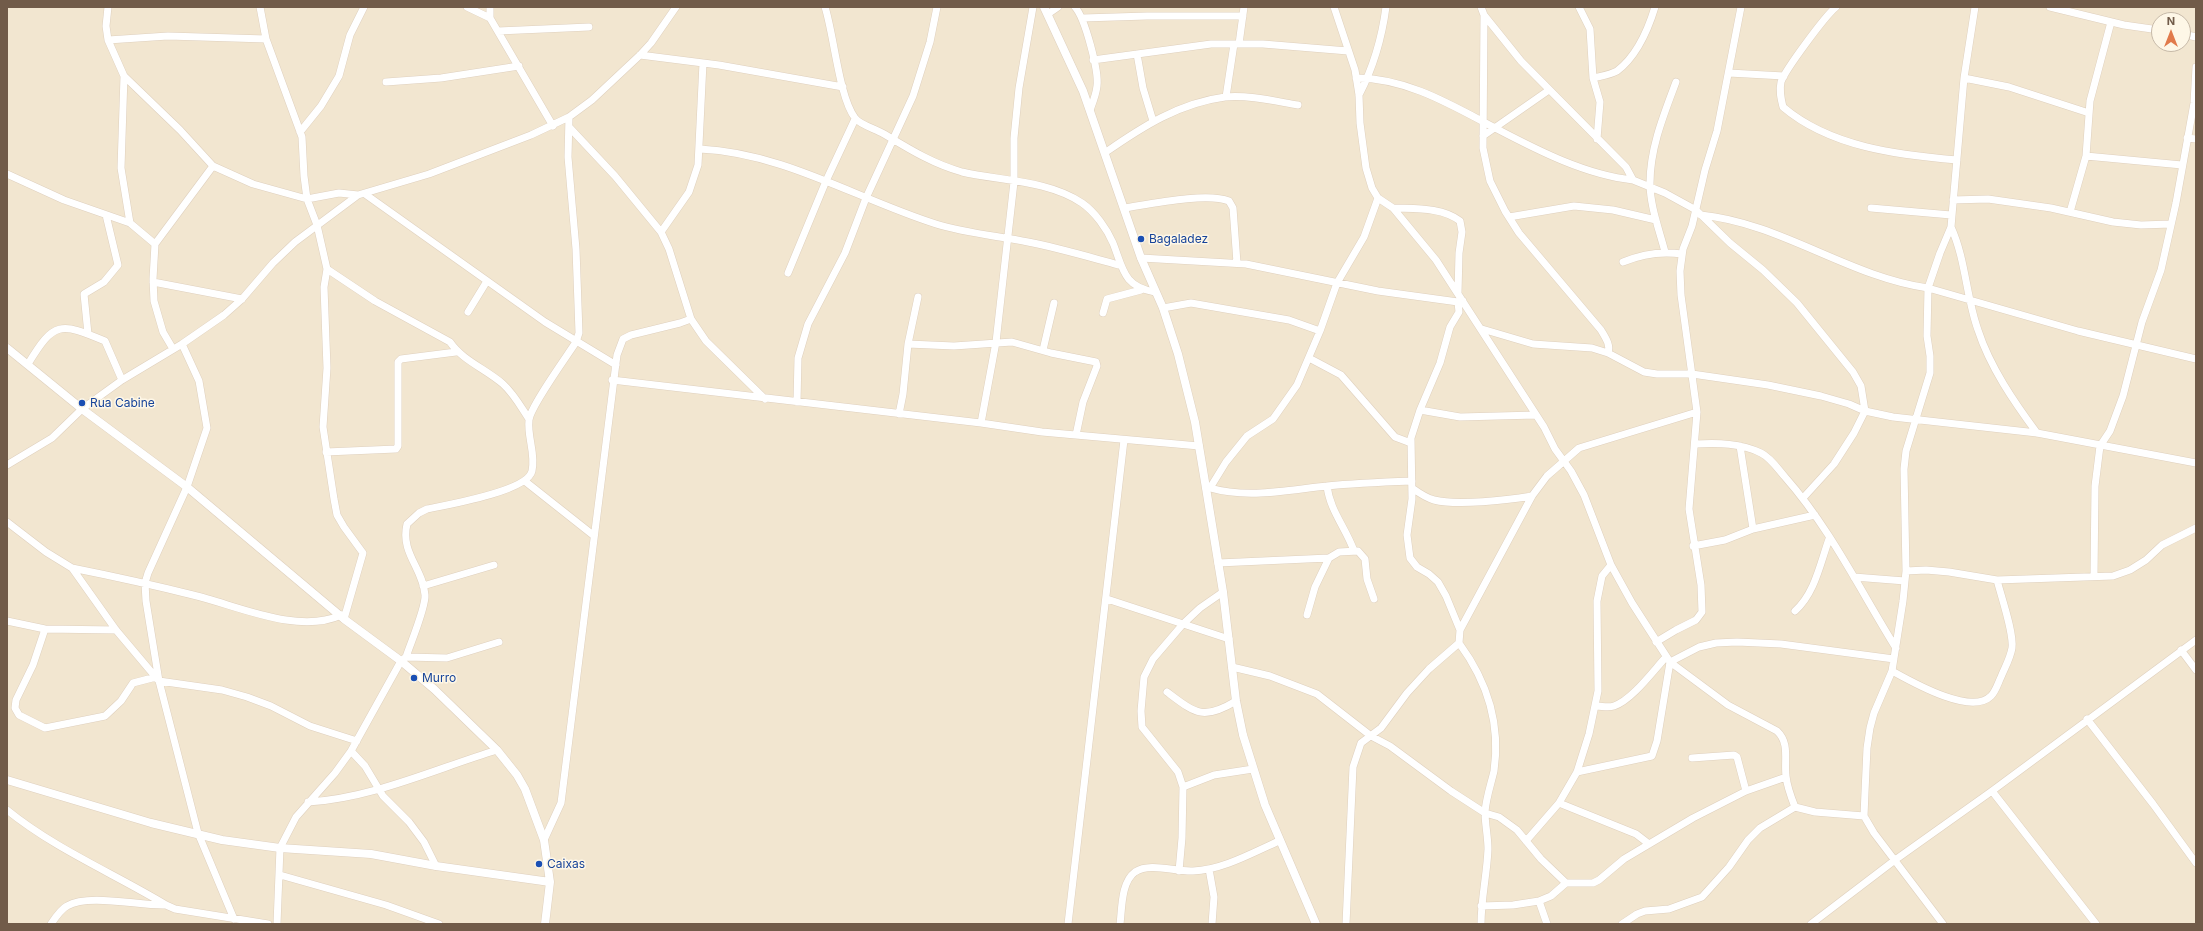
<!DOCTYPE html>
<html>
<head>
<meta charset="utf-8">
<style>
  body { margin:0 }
  #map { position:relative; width:2203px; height:931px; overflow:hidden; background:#fbf3e1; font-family:Inter,sans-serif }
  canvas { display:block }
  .frame { position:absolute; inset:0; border:8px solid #715b49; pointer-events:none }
  .north { position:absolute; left:2151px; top:12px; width:40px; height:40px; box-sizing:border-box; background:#fef7e7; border:1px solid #c6b9a8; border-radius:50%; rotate:0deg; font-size:11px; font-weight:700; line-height:16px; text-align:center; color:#715b49 }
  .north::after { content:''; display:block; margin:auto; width:14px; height:18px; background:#e17a4b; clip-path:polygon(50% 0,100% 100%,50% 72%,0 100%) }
</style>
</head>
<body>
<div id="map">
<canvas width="2203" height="931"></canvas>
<div class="frame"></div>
<div class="north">N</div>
</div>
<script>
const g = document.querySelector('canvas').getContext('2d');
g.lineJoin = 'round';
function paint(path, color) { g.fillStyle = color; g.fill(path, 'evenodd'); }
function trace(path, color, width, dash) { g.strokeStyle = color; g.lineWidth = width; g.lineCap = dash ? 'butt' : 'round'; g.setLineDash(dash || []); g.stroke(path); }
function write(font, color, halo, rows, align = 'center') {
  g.font = font + ' Inter,sans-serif'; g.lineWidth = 3; g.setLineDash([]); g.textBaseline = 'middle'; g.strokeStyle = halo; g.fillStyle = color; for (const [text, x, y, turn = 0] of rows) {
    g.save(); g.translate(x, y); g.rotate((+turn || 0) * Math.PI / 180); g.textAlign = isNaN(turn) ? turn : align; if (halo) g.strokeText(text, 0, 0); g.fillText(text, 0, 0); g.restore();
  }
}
paint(new Path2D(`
  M7,7H2196V924H7ZM2159,20H2183V44H2159Z`), '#f2e6d0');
const minor = new Path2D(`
  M108,7L106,26L108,40L124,76L180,130L213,166L253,184L307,199L339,193L358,195
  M260,7L266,39L302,137L304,176L307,199L317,225L327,269L324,287L327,368L323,427L334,499L337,515L344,527L363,553L344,619
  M467,7L490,18
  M490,7V18L553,126
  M825,7C834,35 839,97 855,118C860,125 876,129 884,134C909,149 933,164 962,172C1001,181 1047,180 1082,203C1095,212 1107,229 1113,243C1123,268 1123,287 1155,292
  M1075,7C1085,18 1099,71 1097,86C1096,95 1093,102 1090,110
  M1334,7L1355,70L1359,95L1360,123L1366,168L1372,188L1378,198L1393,208L1436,260L1544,427L1555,449L1571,471L1584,495L1611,565L1632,603L1670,662L1728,705L1777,731C1790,743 1784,760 1786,776C1787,786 1791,797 1795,807L1815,812L1864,816
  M1481,7L1484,15L1521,61L1626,167L1633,180L1665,193L1696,210L1730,243L1763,270L1797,303L1853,372L1861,386L1865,411L1854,433L1834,464L1803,498
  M1579,7L1590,29L1593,78L1600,102L1597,139
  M1836,7C1825,16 1785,70 1781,82C1779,91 1781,99 1783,107C1830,147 1898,155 1957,160
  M2050,7L2124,25L2159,30
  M1048,14L1058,7
  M1484,15L1483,148L1490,181L1505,211L1519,233L1601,330C1605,337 1611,345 1608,353
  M1083,18L1147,16H1243
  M498,31L589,27
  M2183,34L2196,37
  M108,40L168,36L266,39
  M1239,44L1244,7
  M1137,54L1143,88L1153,121
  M640,55L719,65L843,87
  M1093,60L1211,44H1263L1348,51
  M1729,73L1784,76
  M124,76L121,168L130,223
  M1356,78C1408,78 1453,106 1497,129C1539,151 1586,175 1633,180
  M1593,78C1601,76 1610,75 1617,71C1637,56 1648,30 1655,7
  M1964,78L2009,87L2089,113
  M386,82L441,78L519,66
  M1359,95C1373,68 1382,37 1386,7
  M1226,97L1234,44
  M570,128L615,176L661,232L669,249L691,319L706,341L765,399
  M300,132L321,106L339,76L350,35L364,7
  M1483,136L1549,90
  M2187,138L2196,139
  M700,149C784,153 857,199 936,224C965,233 998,236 1028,242C1059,248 1089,257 1119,265
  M1106,152C1142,127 1179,103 1225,97C1249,95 1274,101 1298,105
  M2086,156L2182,165
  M7,174L64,200L130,223L155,244
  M365,194L545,322L616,365
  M1953,200L1988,199L2051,208L2113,222L2141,225L2171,224
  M1124,208C1150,204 1207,192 1229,201L1233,208L1237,263
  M1393,208C1415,209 1442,207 1460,221L1462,232L1459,253L1458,293
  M1871,208L1951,215
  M2070,212L2086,156L2090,101L2111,22
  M1701,215C1781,223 1849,277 1928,288L2078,331L2196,359
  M1509,217L1574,206L1613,210L1656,220
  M1951,227C1966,260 1966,297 1978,330C1990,367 2014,402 2037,433
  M661,232L689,192L698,165L703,63
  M1665,252C1659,229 1650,206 1650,183C1650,148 1664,114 1676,82
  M1141,258L1246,264L1378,291L1458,302L1463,301
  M1623,262C1642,254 1661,251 1682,254
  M327,269L375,301L450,342C463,361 486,369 503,384C514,394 521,407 529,419
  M788,273L826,181L855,119
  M153,282L242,299
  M1458,302L1459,312L1450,327L1440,363L1420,410L1411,438L1412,499L1407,535L1410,558L1417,567L1429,574L1438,582L1446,596L1460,630
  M1163,308L1191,303L1289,320L1320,331
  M468,312L487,281
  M1103,313L1107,299L1141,290
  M1482,329L1533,344L1592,348L1608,353L1644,372L1657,374H1692L1768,385L1821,396L1849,404L1865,411L1893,417L2037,433L2196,463
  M88,334L84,294L104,282L118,265L106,215
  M182,344L199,381L207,428L187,487L148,573L145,583L146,601L159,681L198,833L234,919
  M908,344L954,346L1012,342L1051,353L1096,362L1097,366L1083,402L1076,435
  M173,349L163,332L154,301L153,279L155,244L213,166
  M1043,350L1054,303
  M1309,358L1341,375L1395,437L1411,443
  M28,364C54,321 60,322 105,341L122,380
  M612,380L981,423L1042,432L1199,446
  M797,402L798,358L808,324L845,253L866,198L913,96L930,42L937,7
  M1420,410L1460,417L1536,415
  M899,414L903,394L908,344L918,297
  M981,423L996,342L1014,182V138L1019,88L1033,7
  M1696,444C1718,443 1741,443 1761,453C1771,458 1778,469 1785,477C1830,528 1860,590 1896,648
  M1740,446L1753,529
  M326,452L396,449L398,446V362L401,359L456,352
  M7,465L52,438L82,409L122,380L182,344L224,315L242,299L273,263L295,242L358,195L429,174L531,135L569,117L592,100L640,55L651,43L676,7
  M526,482L593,535
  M1327,486C1330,511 1346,528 1354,551
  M1206,488H1210L1226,462L1247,436L1273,419L1297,385L1320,331L1337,283L1364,237L1378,198
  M1210,488C1248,499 1288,490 1327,486C1356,483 1384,482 1412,481
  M1412,488C1419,493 1426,498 1434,500C1458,506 1507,500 1532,496
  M7,522L46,552L72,568L116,630L159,681L222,690L247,697L271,706L310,726L357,741
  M1693,546L1725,540L1753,529L1815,515
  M1218,563L1329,558L1339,552L1358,551L1365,559L1367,579L1374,599
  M72,568C112,576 153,585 193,595C236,605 298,635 341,615
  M1906,571L1926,570L1949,572L1997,580L2113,576L2130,570L2146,560L2162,545L2196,528
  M2094,576L2095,486L2100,446L2110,431L2123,396L2142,322L2161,270L2176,203L2194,103L2196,67
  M1854,577L1905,581
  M423,586L494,565
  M1107,599L1229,639
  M1795,611C1815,593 1820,564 1829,539
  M1307,615L1315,587L1329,558
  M7,621L45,629L116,630
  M45,629L33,665L16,700L15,708L19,715L45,728L105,716L121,701L133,683L156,677
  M1656,642L1676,630L1696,620L1702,612L1701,585L1689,509L1697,412L1681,295L1680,271L1683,249L1692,226L1705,170L1717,131L1741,7
  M1459,643C1487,681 1501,723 1494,771C1491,784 1486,798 1485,812C1485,824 1488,837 1488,849C1487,874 1481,899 1481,924
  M2181,650L2196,670
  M406,657L447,658L499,642
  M1232,667L1270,676L1317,694L1371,736L1390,746L1451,791L1485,813L1499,817L1517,830L1541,859L1566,883
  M1892,671C1912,682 1971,716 1991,696C1996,691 1998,683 2001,677C2005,667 2010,659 2012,648C2014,633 2001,596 1997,580
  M1167,692C1195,713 1203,721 1236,701
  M1596,706C1602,706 1608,708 1614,706C1632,700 1653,671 1666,657
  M2087,719L2153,804L2196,863
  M351,751L365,766L383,796L409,822L424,842L436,866
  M1692,758L1734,755L1737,757L1746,791
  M1577,772L1652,756L1657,741L1670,662L1699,647L1716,643L1737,642L1781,644L1894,659
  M1183,787L1214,775L1253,769
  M1992,791L2096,924
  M308,802C373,798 435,769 497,750
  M1559,803L1636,834L1649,844
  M7,810C55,849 113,873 166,905L175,909L268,924
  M544,840L561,803L617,355L623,339L631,335L680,323L691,319
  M1526,841L1559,803L1577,772L1589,734L1598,691L1597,601L1602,576L1611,565
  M1209,869L1214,897L1212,924
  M1179,871L1182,838L1183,787L1178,772L1142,727L1141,711L1144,677L1153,659L1183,624L1200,608L1223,592
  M280,875L386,905L439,924
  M1539,901L1547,924
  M1481,906L1513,905L1539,901L1551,896L1566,883H1593L1599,880L1624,859L1693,818L1746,791L1786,777
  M51,924C55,918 61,909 67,906C89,893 139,906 165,905
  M277,924L280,848L296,817L335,773L351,751L401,661L406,657C411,642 426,607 425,595C423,568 400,553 407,524L419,513L427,509C447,505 528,491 532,471C536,454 527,437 529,420C530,407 567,356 576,342L579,333L576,249L568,157L569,117
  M1068,924L1124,440
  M1120,924C1122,909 1121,882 1135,872C1150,862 1175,872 1193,871C1222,870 1252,853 1279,841
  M1346,924L1353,767L1361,743L1381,728L1407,693L1429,669L1459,643L1460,630L1532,496L1547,476L1579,448L1697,412
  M1622,924L1637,914L1645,911L1669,909L1702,897L1729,867L1748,840L1760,828L1795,807
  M1811,924L1895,860L1992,791L2196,640
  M1943,924L1874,833L1864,816L1865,792L1867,748L1870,728L1874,713L1892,671L1903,601L1906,571L1904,469L1906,451L1930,373V356L1927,336L1928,288L1940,253L1951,227L1964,78L1975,7`);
const tertiary = new Path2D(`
  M1044,7L1083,91L1141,258L1163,308L1178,354L1195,422L1206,488L1223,592L1236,701L1243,735L1265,805L1316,924
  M7,348L82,409L187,487L344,619L401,661L434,689L497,750L517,775L525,789L544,840L550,882L545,924
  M7,780L151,823L222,840L280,848L371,854L436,866L550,882`);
trace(minor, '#dfd0be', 8);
trace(tertiary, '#dfd0be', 9);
trace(minor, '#fff', 7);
trace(tertiary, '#fff', 8);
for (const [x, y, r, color] of [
  [1141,239,4,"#1a4fb4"],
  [82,403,4,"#1a4fb4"],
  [414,678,4,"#1a4fb4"],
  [539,864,4,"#1a4fb4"]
]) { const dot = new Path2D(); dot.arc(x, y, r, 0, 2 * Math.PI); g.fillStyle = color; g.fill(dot); trace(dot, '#fef7e7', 1.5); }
write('12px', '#164399', '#fef7e7', [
  ["Bagaladez",1149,239],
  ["Rua Cabine",90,403],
  ["Murro",422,678],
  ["Caixas",547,864]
], 'left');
</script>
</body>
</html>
